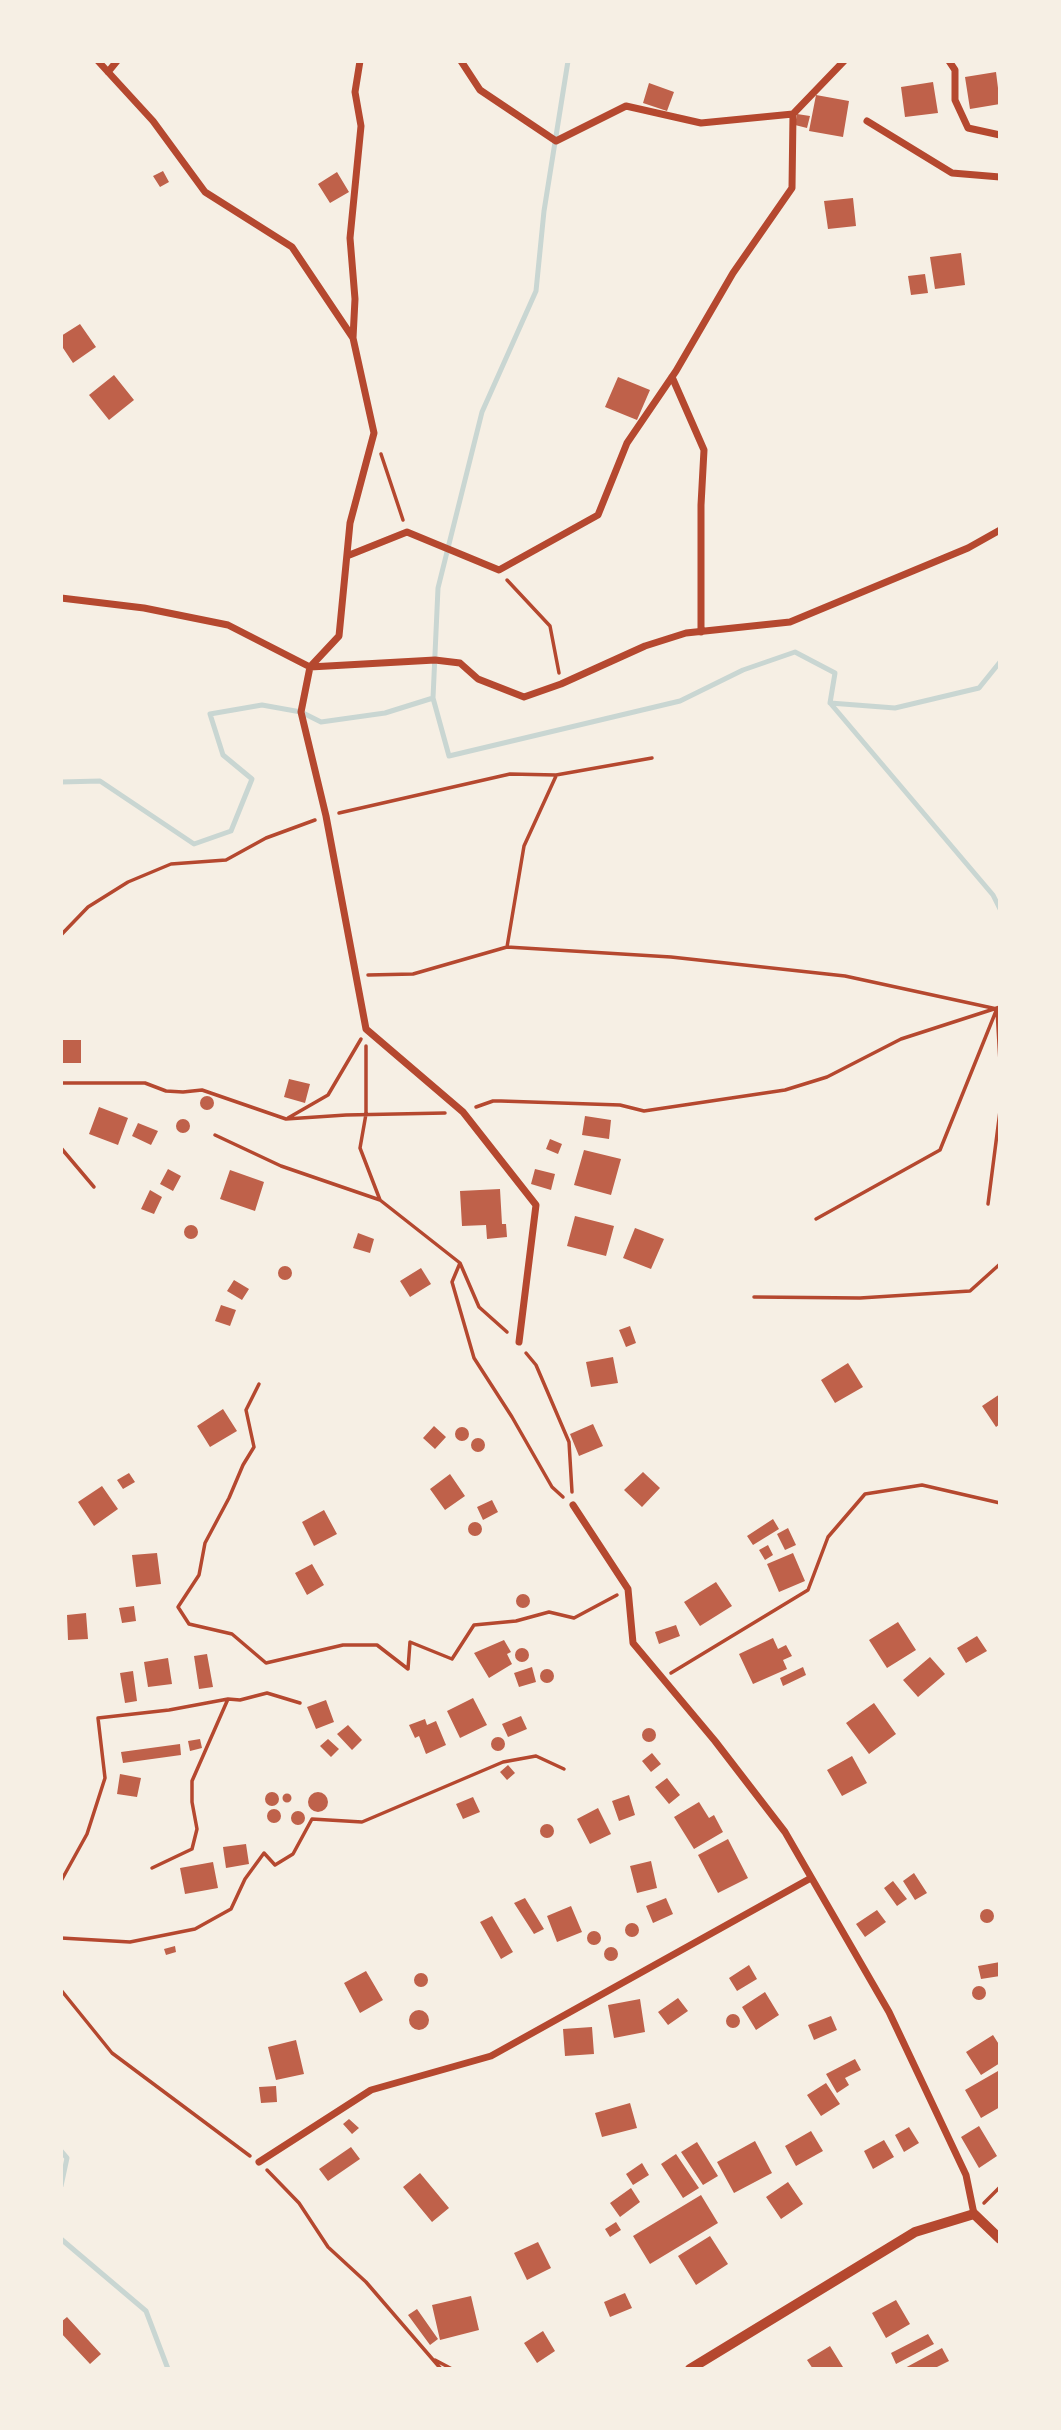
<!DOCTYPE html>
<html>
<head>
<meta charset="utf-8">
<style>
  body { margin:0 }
  #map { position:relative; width:1061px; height:2430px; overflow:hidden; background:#f6efe4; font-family:"IBM Plex Sans",sans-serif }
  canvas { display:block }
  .frame { position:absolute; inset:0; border:63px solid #f6efe4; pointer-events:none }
</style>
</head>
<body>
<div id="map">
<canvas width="1061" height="2430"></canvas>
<div class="frame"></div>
</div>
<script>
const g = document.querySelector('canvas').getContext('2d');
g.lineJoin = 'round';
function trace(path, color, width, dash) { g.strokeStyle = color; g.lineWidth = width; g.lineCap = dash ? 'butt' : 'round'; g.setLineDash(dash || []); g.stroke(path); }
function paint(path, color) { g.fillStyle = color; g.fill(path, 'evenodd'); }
trace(new Path2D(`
  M433,698L438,588L482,412L536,291L544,211L568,61
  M831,704L993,895L1000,909
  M61,782L100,781L194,844L231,831L252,779L223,755L210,714L262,705L301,712L321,722L385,713L433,698L449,756L680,701L743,670L795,652L835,673L830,703L895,708L979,688L1000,662
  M61,2151L67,2158L61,2186
  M61,2239L146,2311L168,2369`), '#c9d6d2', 5);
paint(new Path2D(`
  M996,72L1000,104L970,109L965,77Z
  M933,82L938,113L905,117L901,87Z
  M649,83L674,92L667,111L643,103Z
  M816,95L849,101L843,137L809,131Z
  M797,114L810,116L807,128L795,125Z
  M163,171L169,182L160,187L153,176Z
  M337,172L349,192L330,203L318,184Z
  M853,198L856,226L828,229L824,201Z
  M961,253L965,285L935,289L930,257Z
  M925,274L928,293L911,295L908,276Z
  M80,324L96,347L73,363L61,345V336Z
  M114,375L134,400L109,420L89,395Z
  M618,377L650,390L637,420L605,407Z
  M61,1040H81V1063H61Z
  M289,1079L310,1084L305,1103L284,1097Z
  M200 1103a7 7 0 1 1 14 0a7 7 0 1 1-14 0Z
  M99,1107L128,1118L118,1145L89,1134Z
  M585,1116L611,1120L609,1139L582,1135Z
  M176 1126a7 7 0 1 1 14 0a7 7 0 1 1-14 0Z
  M138,1123L158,1131L151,1145L132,1136Z
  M550,1139L562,1144L558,1154L546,1149Z
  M584,1150L621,1159L611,1195L574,1185Z
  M168,1169L181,1176L173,1191L160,1184Z
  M535,1169L555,1174L551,1190L531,1184Z
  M230,1170L264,1182L255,1211L220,1199Z
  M500,1189L502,1224H506L507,1237L487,1239L486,1225L462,1226L460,1191Z
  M150,1190L162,1197L154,1214L141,1209Z
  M575,1216L614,1226L606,1256L567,1246Z
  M184 1232a7 7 0 1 1 14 0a7 7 0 1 1-14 0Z
  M635,1228L664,1239L651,1269L623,1258Z
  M358,1233L374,1239L370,1253L353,1248Z
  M278 1273a7 7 0 1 1 14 0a7 7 0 1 1-14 0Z
  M421,1268L431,1284L410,1297L400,1281Z
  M234,1280L249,1289L242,1300L227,1291Z
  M221,1305L236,1310L230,1326L215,1321Z
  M630,1326L636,1343L626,1347L619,1330Z
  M613,1357L618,1383L591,1387L586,1362Z
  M848,1363L863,1387L835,1403L821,1380Z
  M1000,1394V1424L996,1427L982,1406Z
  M223,1409L237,1431L210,1447L197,1426Z
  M593,1424L603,1446L579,1456L570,1434Z
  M434,1426L446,1437L435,1449L423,1438Z
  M455 1434a7 7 0 1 1 14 0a7 7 0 1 1-14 0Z
  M471 1445a7 7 0 1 1 14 0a7 7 0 1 1-14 0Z
  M643,1472L660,1488L642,1507L624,1490Z
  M129,1473L135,1482L123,1489L117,1480Z
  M450,1474L465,1496L445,1510L430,1489Z
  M102,1486L118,1509L94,1526L78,1502Z
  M492,1500L498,1512L483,1520L477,1507Z
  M324,1510L337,1534L314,1546L302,1522Z
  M773,1519L779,1529L753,1545L747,1536Z
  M468 1529a7 7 0 1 1 14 0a7 7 0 1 1-14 0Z
  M788,1528L796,1545L785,1550L777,1534Z
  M768,1545L773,1555L765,1560L759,1550Z
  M157,1553L161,1584L136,1587L132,1555Z
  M793,1553L805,1581L779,1592L767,1564Z
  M312,1564L324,1585L307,1595L295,1573Z
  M716,1582L732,1606L700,1626L684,1602Z
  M516 1601a7 7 0 1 1 14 0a7 7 0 1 1-14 0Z
  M134,1606L136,1621L122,1623L119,1608Z
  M86,1613L88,1639L68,1640L67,1615Z
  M898,1622L916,1650L887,1668L869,1640Z
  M676,1625L680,1636L659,1644L655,1632Z
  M977,1636L987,1651L966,1663L957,1648Z
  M773,1638L778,1649L786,1645L792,1656L783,1660L787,1669L753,1684L739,1654Z
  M504,1640L511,1652L507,1654L512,1664L489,1678L474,1653Z
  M515 1655a7 7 0 1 1 14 0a7 7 0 1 1-14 0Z
  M207,1654L213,1687L199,1689L194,1656Z
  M930,1657L945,1674L918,1697L903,1680Z
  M168,1658L172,1684L148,1687L144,1662Z
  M532,1667L536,1682L519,1687L514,1673Z
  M803,1667L806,1675L783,1686L780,1678Z
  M540 1676a7 7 0 1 1 14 0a7 7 0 1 1-14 0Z
  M133,1671L137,1701L125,1703L120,1673Z
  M473,1698L487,1725L460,1738L447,1711Z
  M326,1700L334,1722L316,1729L307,1707Z
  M874,1703L896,1734L869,1754L846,1723Z
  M521,1716L527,1729L508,1737L502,1724Z
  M425,1719L427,1725L436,1721L446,1745L426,1754L419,1736L415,1738L409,1725Z
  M348,1725L362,1740L352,1750L337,1734Z
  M642 1735a7 7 0 1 1 14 0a7 7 0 1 1-14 0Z
  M491 1744a7 7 0 1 1 14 0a7 7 0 1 1-14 0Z
  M200,1739L202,1748L190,1751L188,1741Z
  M328,1739L339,1749L331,1757L320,1746Z
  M180,1744L181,1755L123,1763L121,1752Z
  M652,1753L661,1764L651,1772L642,1761Z
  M852,1756L867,1783L842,1796L827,1770Z
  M508,1765L515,1773L507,1780L500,1772Z
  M120,1774L141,1778L137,1797L117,1794Z
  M667,1778L680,1795L669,1804L655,1787Z
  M308 1802a10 10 0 1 1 20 0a10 10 0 1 1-20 0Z
  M265 1799a7 7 0 1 1 14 0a7 7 0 1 1-14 0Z
  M282.5 1798a4.5 4.5 0 1 1 9 0a4.5 4.5 0 1 1-9 0Z
  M629,1795L635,1815L619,1821L612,1801Z
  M473,1797L480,1812L463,1819L456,1804Z
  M699,1802L709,1818L714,1815L723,1832L694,1849L674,1817Z
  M598,1808L611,1834L590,1844L577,1819Z
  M267 1816a7 7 0 1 1 14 0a7 7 0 1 1-14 0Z
  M291 1818a7 7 0 1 1 14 0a7 7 0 1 1-14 0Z
  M540 1831a7 7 0 1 1 14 0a7 7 0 1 1-14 0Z
  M728,1839L748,1878L718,1893L698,1855Z
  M246,1844L249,1864L226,1868L223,1847Z
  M651,1861L657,1888L637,1893L630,1866Z
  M213,1862L218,1888L185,1894L180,1868Z
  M914,1873L927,1893L915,1900L903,1881Z
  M893,1881L907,1899L897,1906L884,1888Z
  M525,1898L544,1929L534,1934L514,1903Z
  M666,1898L673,1914L653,1923L646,1906Z
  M571,1906L582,1932L557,1942L547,1916Z
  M980 1916a7 7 0 1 1 14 0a7 7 0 1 1-14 0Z
  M877,1910L886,1922L865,1937L856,1924Z
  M492,1916L513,1952L501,1959L480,1922Z
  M625 1930a7 7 0 1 1 14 0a7 7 0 1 1-14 0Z
  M587 1938a7 7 0 1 1 14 0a7 7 0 1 1-14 0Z
  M175,1946L176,1952L166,1955L164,1949Z
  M604 1954a7 7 0 1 1 14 0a7 7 0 1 1-14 0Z
  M1000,1962V1976L981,1979L978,1966Z
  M749,1965L757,1979L737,1991L729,1978Z
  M366,1971L383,2000L360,2013L344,1983Z
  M414 1980a7 7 0 1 1 14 0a7 7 0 1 1-14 0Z
  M972 1993a7 7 0 1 1 14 0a7 7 0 1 1-14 0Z
  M765,1992L779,2015L756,2030L742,2007Z
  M678,1998L688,2011L668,2025L658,2012Z
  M640,1999L645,2032L614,2038L608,2005Z
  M409 2020a10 10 0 1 1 20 0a10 10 0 1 1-20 0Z
  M726 2021a7 7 0 1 1 14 0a7 7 0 1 1-14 0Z
  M831,2016L837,2030L814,2040L808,2025Z
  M592,2027L594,2054L565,2056L563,2029Z
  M993,2035L1000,2046V2063L981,2075L966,2052Z
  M296,2040L304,2074L276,2080L268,2047Z
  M855,2059L861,2070L845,2078L849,2085L837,2093L826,2074Z
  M998,2071L1000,2075V2107L981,2118L965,2090Z
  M826,2083L840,2104L821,2116L807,2095Z
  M276,2086L277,2102L261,2103L259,2087Z
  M630,2103L637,2128L602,2137L595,2113Z
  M349,2119L359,2128L352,2134L343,2124Z
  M979,2126L997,2156L979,2168L961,2137Z
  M909,2127L919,2143L904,2152L895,2135Z
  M811,2131L823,2151L796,2166L785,2146Z
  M884,2140L894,2157L873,2169L864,2151Z
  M755,2141L772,2173L734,2193L717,2162Z
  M697,2142L718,2176L703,2185L681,2152Z
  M351,2147L360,2159L328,2181L319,2169Z
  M676,2154L699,2188L683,2198L661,2164Z
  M642,2163L649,2175L633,2185L626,2174Z
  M420,2173L449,2208L432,2222L403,2187Z
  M788,2182L803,2204L781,2219L766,2197Z
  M631,2188L640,2202L620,2217L610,2203Z
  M701,2195L718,2223L650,2264L633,2236Z
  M616,2222L621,2230L610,2237L605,2229Z
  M710,2236L728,2264L696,2285L678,2256Z
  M538,2242L551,2268L527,2280L514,2253Z
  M625,2293L632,2308L610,2317L604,2302Z
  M471,2296L479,2330L440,2340L432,2305Z
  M896,2300L910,2324L886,2338L872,2313Z
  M417,2309L438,2339L430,2345L408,2315Z
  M67,2317L101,2354L90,2364L61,2333V2322Z
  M543,2331L555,2351L537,2363L524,2343Z
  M928,2334L934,2344L896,2364L891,2353Z
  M830,2346L843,2367L839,2369H813L807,2360Z
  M942,2348L949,2361L933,2369H903Z`), '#bf614a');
trace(new Path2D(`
  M381,454L403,520
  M507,580L550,626L559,673
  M339,813L510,774L556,775L652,758
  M61,935L88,907L128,882L171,864L226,860L266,838L315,820
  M507,947L524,846L556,776
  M368,975L413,974L507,947L671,957L845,976L997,1009L1000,1062
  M366,1046V1114L360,1148L380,1200
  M61,1083H145L166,1091L183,1092L202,1090L286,1119L346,1115L445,1113
  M476,1107L493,1101H501L620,1105L644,1111L785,1090L827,1077L901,1039L1000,1007
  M288,1118L328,1095L361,1039
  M215,1135L281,1166L380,1200L460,1263L479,1307L507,1332
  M61,1148L94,1187
  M988,1204L1000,1111
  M816,1219L940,1150L996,1011
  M460,1263L452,1282L474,1358L512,1417L552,1487L563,1497
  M754,1297L860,1298L970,1291L1000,1264
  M526,1353L536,1365L569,1442L572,1492
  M259,1384L246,1410L254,1447L243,1465L229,1498L205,1543L199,1575L178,1607L189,1624L232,1634L266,1663L343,1645H377L408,1669L410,1642L452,1659L474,1625L516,1621L549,1612L574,1618L617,1595
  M671,1673L808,1590L828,1537L865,1494L922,1485L1000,1503
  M152,1868L192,1849L197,1829L192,1802V1781L228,1699
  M61,1881L87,1834L105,1778L98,1718L169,1710L228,1699L240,1700L267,1693L300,1703
  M61,1938L130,1942L195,1929L231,1909L245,1879L264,1853L275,1865L293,1854L312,1819L362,1822L503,1762L536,1756L564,1769
  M61,1990L112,2053L250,2156
  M267,2170L299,2203L328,2247L366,2282L441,2369
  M984,2203L1000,2187
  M435,2360L452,2369`), '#b5482f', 3.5);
trace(new Path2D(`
  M98,61L153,121L205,192L292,247L353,338L374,433L350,523L339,636L310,667L301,712L326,816L366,1029L463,1112L536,1205L519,1342
  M461,61L480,90L556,141L626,106L701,123L793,114
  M949,61L955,70V100L968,128L1000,135
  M108,72L117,61
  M867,121L952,173L1000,177
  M353,338L355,299L350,238L361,126L355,92L360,61
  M672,377L704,450L701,505V632
  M347,556L407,532L499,570L598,515L627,443L676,371L733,273L792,188L793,114L844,61
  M61,598L144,608L228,625L310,667L435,660L460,663L478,679L524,697L561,684L645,646L686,633L790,622L968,548L1000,530
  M573,1505L628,1589L633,1643L715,1741L785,1832L889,2012L966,2175L974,2214
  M259,2162L371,2090L491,2056L811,1878`), '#b5482f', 7);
trace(new Path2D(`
  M690,2369L915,2232L974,2214L1000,2239`), '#b5482f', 10);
</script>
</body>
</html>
